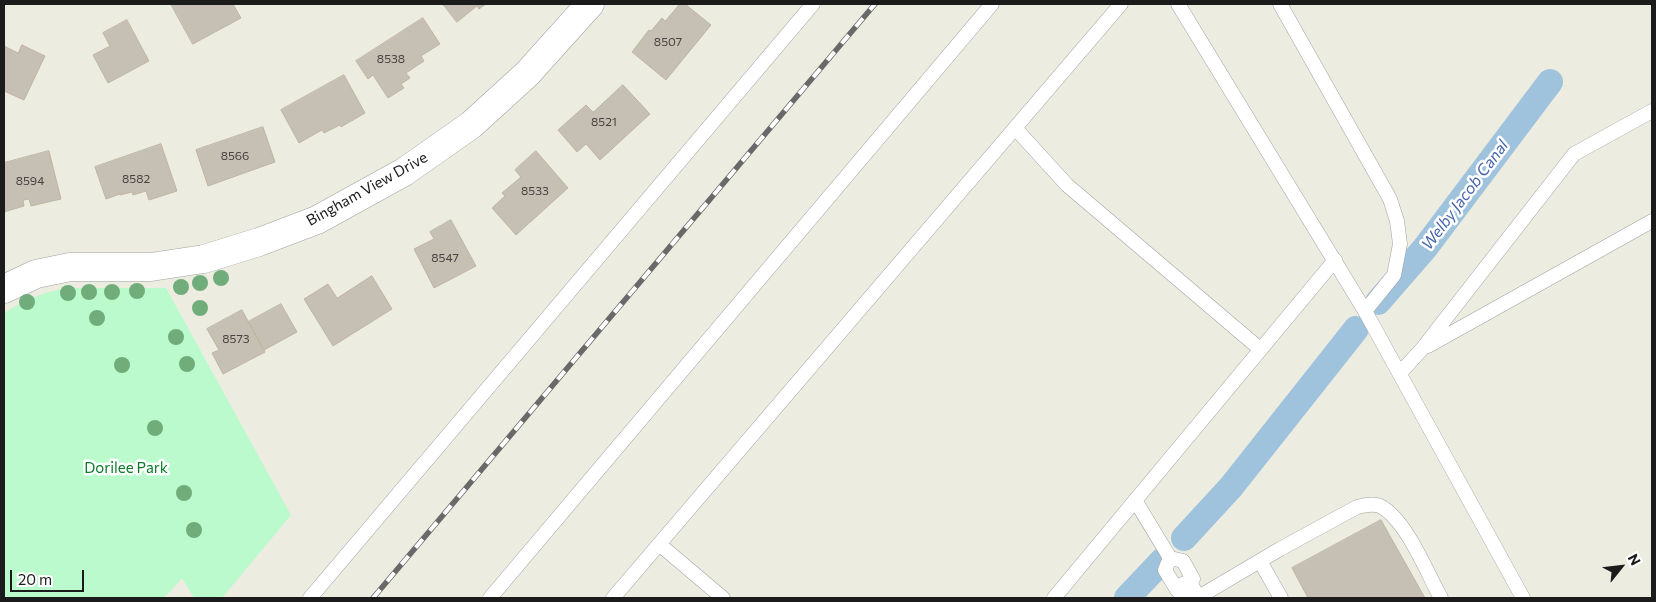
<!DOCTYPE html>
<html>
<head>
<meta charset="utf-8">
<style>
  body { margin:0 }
  #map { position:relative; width:1656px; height:602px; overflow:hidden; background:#edece0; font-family:Commissioner,sans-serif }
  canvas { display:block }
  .frame { position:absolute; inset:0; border:5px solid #1b1b1b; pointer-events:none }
  .north { position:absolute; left:1596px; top:542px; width:50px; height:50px; -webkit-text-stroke:4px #fff; paint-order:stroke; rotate:61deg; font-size:14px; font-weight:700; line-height:20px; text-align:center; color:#1b1b1b }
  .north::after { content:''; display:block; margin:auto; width:18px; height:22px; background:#1b1b1b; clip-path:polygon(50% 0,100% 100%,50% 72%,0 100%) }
  .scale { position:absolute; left:10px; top:570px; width:74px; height:22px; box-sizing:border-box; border:2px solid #1b1b1b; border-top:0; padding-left:6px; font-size:15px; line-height:18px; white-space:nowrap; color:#1b1b1b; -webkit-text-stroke:4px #fff; paint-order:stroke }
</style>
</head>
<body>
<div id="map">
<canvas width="1656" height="602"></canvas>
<div class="frame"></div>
<div class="north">N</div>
<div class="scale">20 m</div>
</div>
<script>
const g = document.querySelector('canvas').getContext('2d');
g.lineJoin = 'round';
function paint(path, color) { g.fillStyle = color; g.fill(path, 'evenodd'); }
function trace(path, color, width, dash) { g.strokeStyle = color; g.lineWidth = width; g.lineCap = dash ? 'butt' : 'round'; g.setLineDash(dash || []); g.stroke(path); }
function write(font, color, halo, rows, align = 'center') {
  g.font = font + ' Commissioner,sans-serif'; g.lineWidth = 5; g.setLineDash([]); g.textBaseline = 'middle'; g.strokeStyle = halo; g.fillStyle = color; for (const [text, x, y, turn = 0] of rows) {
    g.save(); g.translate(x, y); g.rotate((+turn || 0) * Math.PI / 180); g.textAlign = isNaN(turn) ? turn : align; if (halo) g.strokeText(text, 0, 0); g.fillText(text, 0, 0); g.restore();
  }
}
paint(new Path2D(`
  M71,288H166L291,515L222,598H194L182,578L164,598H4V313C28,299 44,291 71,288Z`), '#bbfacc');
trace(new Path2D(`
  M1378,302L1425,248L1550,82
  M1184,538L1231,487L1356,329
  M1127,598L1162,561`), '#9fc3dd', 26);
const building = new Path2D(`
  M171,4H233L241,18L193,44Z
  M443,4H486L479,9L477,6L457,22Z
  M680,4H685L711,25L666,80L632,52L649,30L651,31L662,18L665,21Z
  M423,18L440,44L421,56L424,61L406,73L410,78L401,84L404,88L388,98L373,75L368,79L356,61Z
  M127,20L149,61L108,83L93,55L110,46L103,33Z
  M22,45L45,56L24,100L4,91V46L18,53Z
  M344,75L365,113L341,127L340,125L324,133L322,130L299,143L281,110Z
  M623,85L650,114L600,160L586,144L577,152L558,130L586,105L593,112Z
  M263,127L275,162L208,186L196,150Z
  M161,144L177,191L149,200L146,191L133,195L132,192L120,195V194L106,199L95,167Z
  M49,151L61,199L31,206L29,199L23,200L24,206L4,212V163Z
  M536,151L568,188L516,235L492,208L505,196L502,193L521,177L515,170Z
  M451,220L476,266L434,288L414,249L434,239L430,232Z
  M372,276L392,309L333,346L304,299L328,284L337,298Z
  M281,304L297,332L264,350L248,322Z
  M242,310L265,352L223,374L212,353L219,350L207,329Z
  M1381,520L1425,598H1308L1292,568Z`);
paint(building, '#c5bfb4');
trace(building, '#bfb5a3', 1);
const service = new Path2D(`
  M1178,4L1365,311L1523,598
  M1280,4L1390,199L1397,221L1400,244L1394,275L1365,311
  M1015,128L1067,185L1260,349
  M1428,346L1652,221
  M1400,373L1422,349L1574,154L1652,111
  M1135,500L1170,558L1183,561L1193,579L1186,590H1177L1165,570L1170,558
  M659,544L723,598
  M1260,561L1281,598
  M310,598L813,4
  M490,598L992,4
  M613,598L1121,4
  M1054,598L1335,260
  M1197,598L1280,549L1357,507C1365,505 1373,503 1380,506C1406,519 1427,573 1441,598`);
const minor = new Path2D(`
  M4,289L36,274L70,267H151L204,259L259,242L317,220L404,172L471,125L527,74L590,4
  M1186,590L1191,598`);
trace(service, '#a2a2a2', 15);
trace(minor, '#a2a2a2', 29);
trace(service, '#fff', 14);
trace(minor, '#fff', 28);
const rail = new Path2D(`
  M373,598L875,4`);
trace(rail, '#696969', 5.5);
trace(rail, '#fff', 4, [11]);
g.fillStyle = '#70ad7b';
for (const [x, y] of [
  [221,278],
  [200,283],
  [181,287],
  [137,291],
  [89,292],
  [112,292],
  [68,293],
  [27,302],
  [200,308],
  [97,318],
  [176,337],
  [187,364],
  [122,365],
  [155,428],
  [184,493],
  [194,530]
]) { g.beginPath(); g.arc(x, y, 8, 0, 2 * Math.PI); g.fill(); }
write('12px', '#464441', null, [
  ["8507",668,42],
  ["8538",391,59],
  ["8521",604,122],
  ["8566",235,156],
  ["8582",136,179],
  ["8594",30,181],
  ["8533",535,191],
  ["8547",445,258],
  ["8573",236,339]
]);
write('15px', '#1b1b1b', '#fff', [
  ["Bingham View Drive",367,189,-29]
]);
write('15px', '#097a28', '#fff', [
  ["Dorilee Park",126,468]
]);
write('italic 16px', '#4766ac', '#fff', [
  ["Welby Jacob Canal",1465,195,-53]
]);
</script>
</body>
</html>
